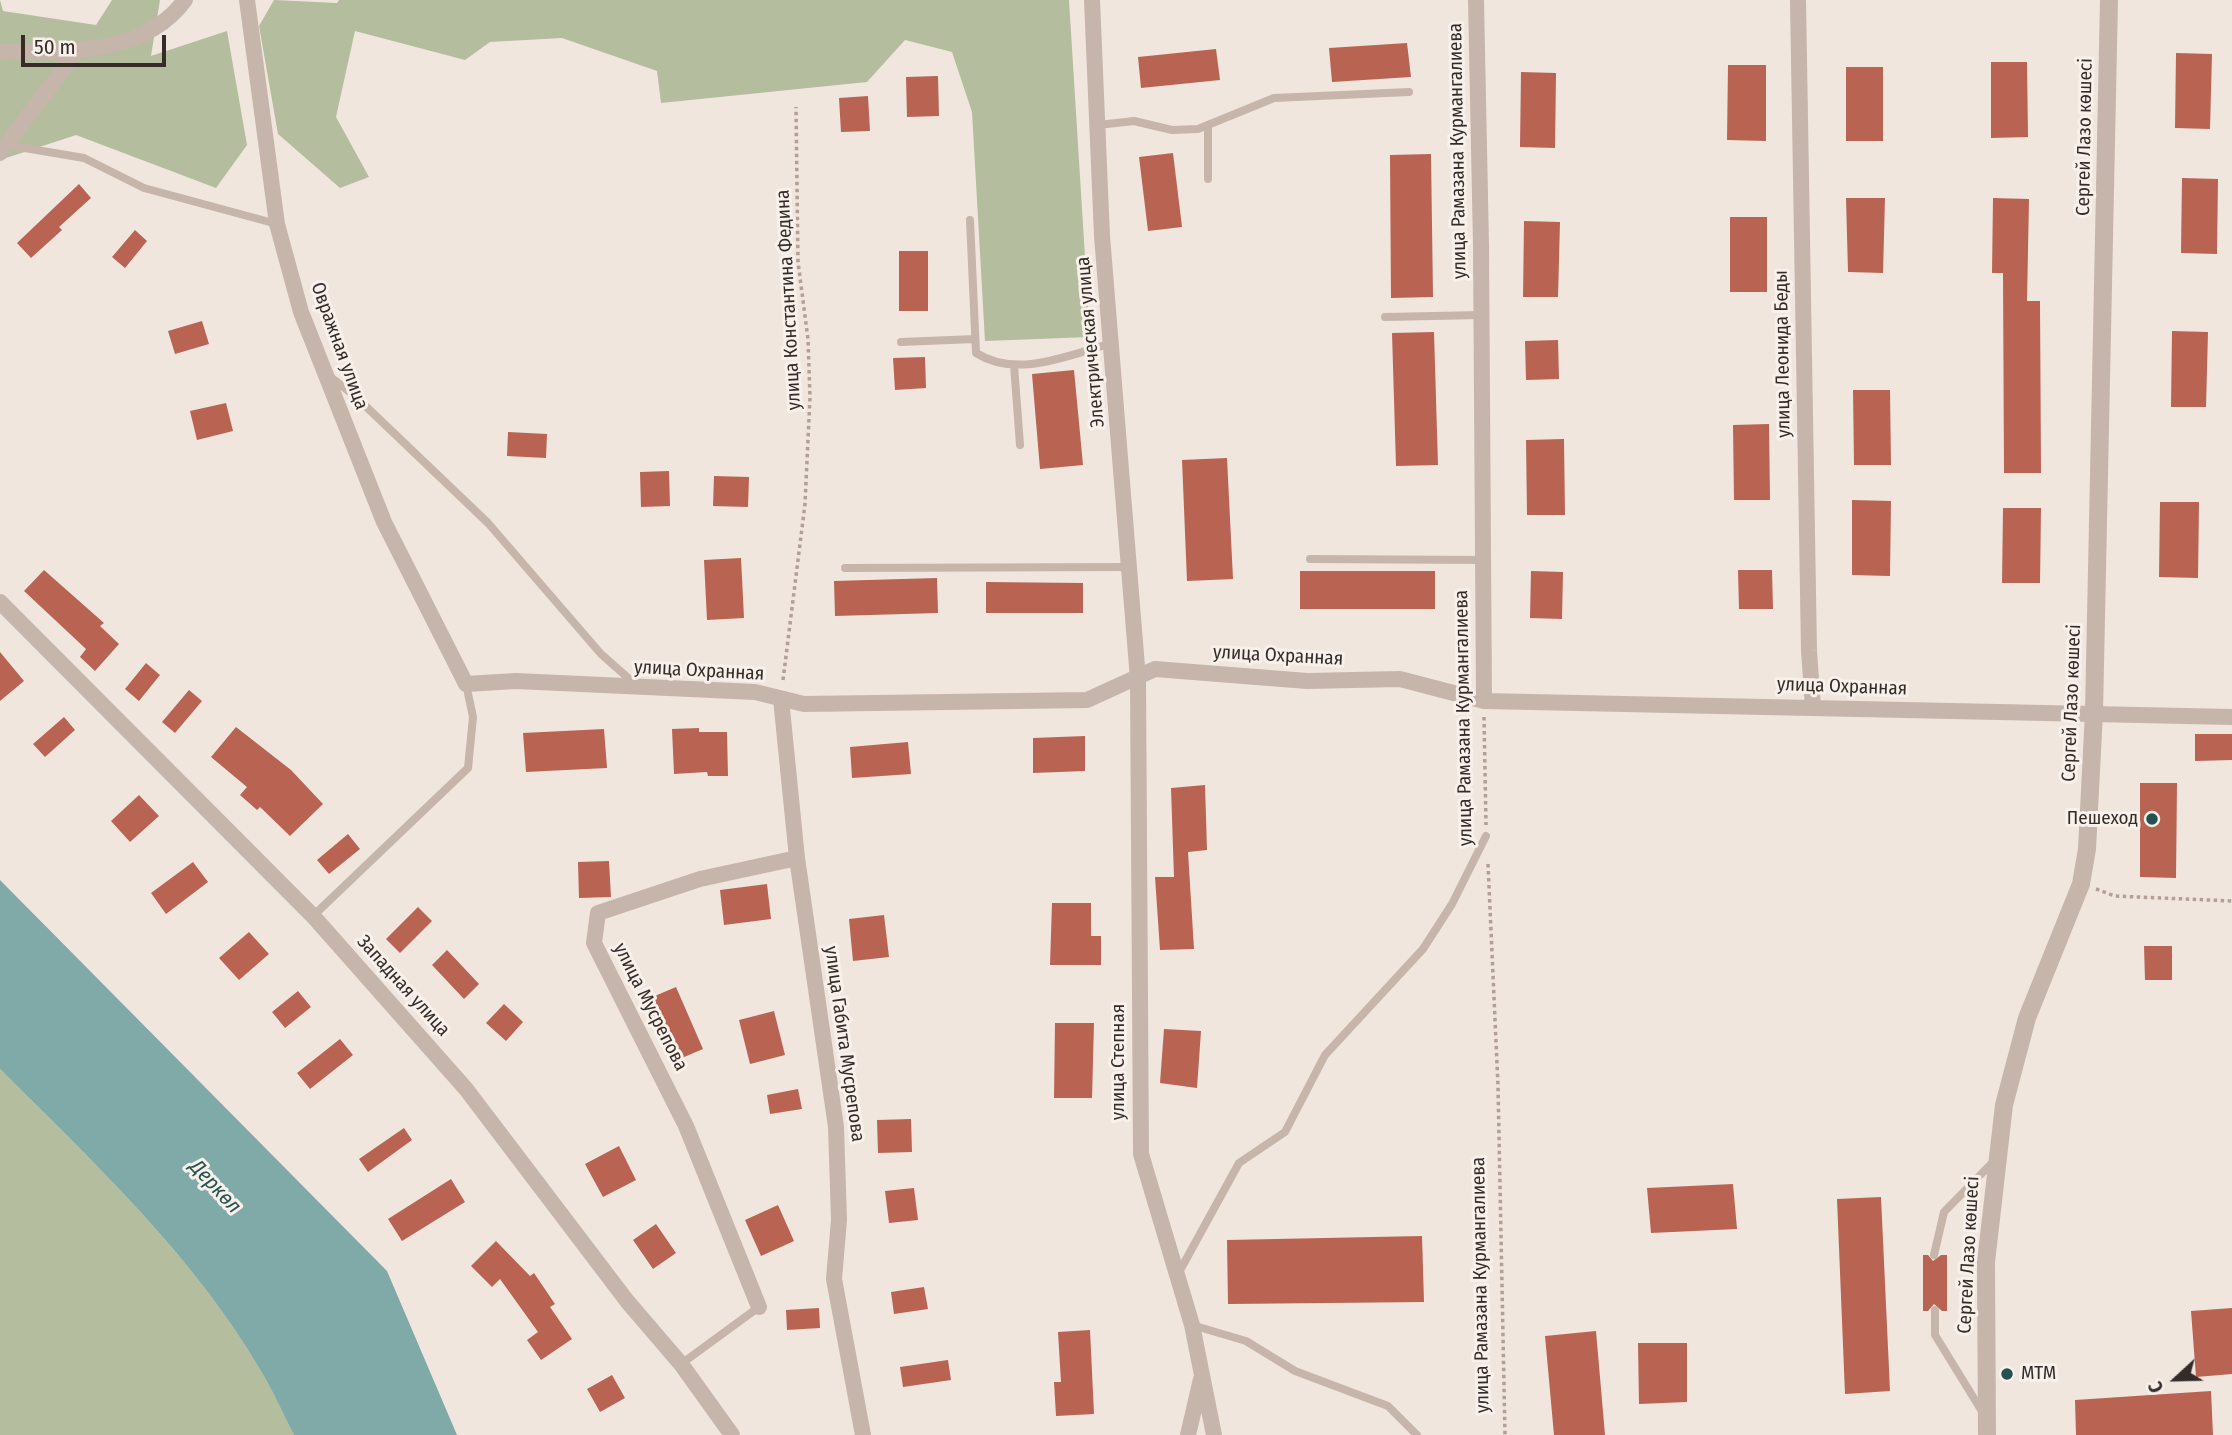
<!DOCTYPE html>
<html>
<head>
<meta charset="utf-8">
<style>
  body { margin:0 }
  #map { position:relative; width:2232px; height:1435px; overflow:hidden; background:#f0e6de; font-family:"Fira Sans Condensed",sans-serif }
  canvas { display:block }
  .north { position:absolute; left:2141px; top:1344px; width:70px; height:70px; -webkit-text-stroke:5px #f8f0ea; paint-order:stroke; rotate:248deg; font-size:19px; font-weight:700; line-height:28px; text-align:center; color:#352c29 }
  .north::after { content:''; display:block; margin:auto; width:24px; height:32px; background:#352c29; clip-path:polygon(50% 0,100% 100%,50% 72%,0 100%) }
  .scale { position:absolute; left:21px; top:35px; width:145px; height:32px; box-sizing:border-box; border:4px solid #352c29; border-top:0; padding-left:9px; font-size:21px; line-height:24px; white-space:nowrap; color:#352c29; -webkit-text-stroke:5px #f8f0ea; paint-order:stroke }
</style>
</head>
<body>
<div id="map">
<canvas width="2232" height="1435"></canvas>
<div class="north">С</div>
<div class="scale">50 m</div>
</div>
<script>
const g = document.querySelector('canvas').getContext('2d');
g.lineJoin = 'round';
function paint(path, color) { g.fillStyle = color; g.fill(path, 'evenodd'); }
function trace(path, color, width, dash) { g.strokeStyle = color; g.lineWidth = width; g.lineCap = dash ? 'butt' : 'round'; g.setLineDash(dash || []); g.stroke(path); }
function write(font, color, halo, rows, align = 'center') {
  g.font = font + ' "Fira Sans Condensed",sans-serif'; g.lineWidth = 6; g.setLineDash([]); g.textBaseline = 'middle'; g.strokeStyle = halo; g.fillStyle = color; for (const [text, x, y, turn = 0] of rows) {
    g.save(); g.translate(x, y); g.rotate((+turn || 0) * Math.PI / 180); g.textAlign = isNaN(turn) ? turn : align; if (halo) g.strokeText(text, 0, 0); g.fillText(text, 0, 0); g.restore();
  }
}
paint(new Path2D(`
  M0,0L3,11L96,25L112,0H160L151,56L227,31L247,145L216,188L76,135L0,160Z
  M274,0L337,3L339,0H1069L1090,337L985,341L972,112L952,52L905,40L867,82L661,103L657,71L562,38L490,42L465,60L355,31L336,117L369,177L340,188L278,134L259,26Z
  M0,1069C94,1163 195,1257 262,1373C274,1393 283,1414 294,1435H0Z`), '#b5bd9f');
paint(new Path2D(`
  M0,880L387,1271L457,1435H294C283,1414 274,1393 262,1373C195,1257 94,1163 0,1069Z`), '#80aaa8');
paint(new Path2D(`
  M1407,43L1411,77L1332,82L1329,48Z
  M1216,49L1220,80L1141,88L1138,57Z
  M2176,53L2212,54L2210,129L2175,128Z
  M1991,62H2027L2028,137L1991,138Z
  M1728,65H1766V141L1727,140Z
  M1846,67H1883V141H1846Z
  M1521,72L1556,73L1555,148L1520,147Z
  M938,76L939,116L907,117L906,77Z
  M868,96L870,131L841,132L839,98Z
  M1173,153L1182,227L1148,231L1139,157Z
  M1431,154L1433,297L1391,298L1390,155Z
  M2182,178L2218,179L2217,254L2181,253Z
  M79,184L91,198L59,227L62,230L31,258L17,243Z
  M1846,198H1885L1883,273L1848,272Z
  M1993,198L2029,199L2027,301H2040L2041,473H2004L2003,273H1992Z
  M1730,217H1767V292H1730Z
  M1524,221L1560,222L1558,297H1523Z
  M135,230L147,241L125,268L112,257Z
  M899,251H928V311H899Z
  M202,321L209,344L175,354L168,331Z
  M2172,331L2208,332L2206,407H2171Z
  M1434,332L1438,465L1396,466L1392,333Z
  M1558,340L1559,379L1526,380L1525,341Z
  M925,357L926,388L895,390L893,358Z
  M1074,370L1083,465L1040,469L1032,374Z
  M1853,390H1890L1891,465H1854Z
  M226,403L233,431L197,440L190,411Z
  M1769,424L1770,500H1734L1733,425Z
  M508,432L547,434L546,458L507,456Z
  M1564,439L1565,515H1527L1526,440Z
  M1227,458L1233,579L1187,581L1182,460Z
  M669,471L670,506L641,507L640,472Z
  M714,476L749,477L748,507L713,506Z
  M1852,500L1891,501L1890,576L1852,575Z
  M2160,502H2199L2198,578L2159,577Z
  M2003,508H2041L2040,583H2002Z
  M741,558L744,618L707,620L704,560Z
  M44,570L104,623L100,626L119,644L95,671L80,657L86,649L24,591Z
  M1738,570H1772L1773,609H1739Z
  M1300,571H1435V609H1300Z
  M1531,571L1563,572L1562,619L1530,618Z
  M937,578L938,613L835,616L834,581Z
  M986,582L1083,583V613H986Z
  M0,652L24,681L0,701Z
  M146,663L160,675L139,701L125,689Z
  M189,690L202,701L175,733L162,722Z
  M64,717L75,730L45,757L33,744Z
  M236,727L291,770L323,804L290,836L260,807L257,810L240,795L247,787L211,757Z
  M699,728V732H727L728,776H708L707,772L674,774L672,729Z
  M604,729L607,768L526,772L523,733Z
  M2195,734H2232V760L2195,761Z
  M1085,736V771L1033,773V738Z
  M908,742L911,774L852,778L850,747Z
  M2140,783H2177L2176,878L2140,877Z
  M1205,785L1207,850L1188,852L1194,949L1160,950L1155,877H1174L1171,788Z
  M139,795L159,816L130,842L111,821Z
  M348,834L360,849L329,874L317,860Z
  M609,861L611,897L579,898L578,862Z
  M193,862L208,882L166,914L151,893Z
  M767,884L771,919L724,925L720,890Z
  M1052,903H1091V936H1101V965H1050Z
  M418,907L432,921L400,953L386,939Z
  M884,915L889,957L853,961L849,919Z
  M249,932L269,954L239,980L219,958Z
  M2144,946H2172V980H2145Z
  M447,950L479,984L464,999L432,965Z
  M676,987L703,1049L670,1063L643,1001Z
  M298,991L311,1007L285,1028L272,1012Z
  M504,1004L523,1022L506,1041L486,1023Z
  M774,1011L785,1055L750,1064L739,1020Z
  M1055,1023H1094L1092,1098H1054Z
  M1164,1029L1201,1031L1197,1088L1160,1083Z
  M340,1039L353,1055L310,1089L297,1073Z
  M798,1089L802,1109L770,1114L767,1095Z
  M911,1119L912,1152L878,1153L877,1120Z
  M404,1128L412,1140L368,1172L359,1159Z
  M619,1146L636,1180L603,1197L585,1164Z
  M451,1179L465,1202L402,1241L388,1219Z
  M1733,1184L1737,1229L1651,1233L1647,1188Z
  M914,1188L918,1220L889,1223L885,1191Z
  M1881,1197L1890,1391L1845,1394L1837,1199Z
  M778,1205L794,1241L761,1256L745,1220Z
  M656,1224L676,1253L653,1269L633,1240Z
  M1422,1236L1424,1302L1228,1304L1227,1240Z
  M496,1241L530,1276L534,1273L555,1304L550,1307L572,1339L541,1360L527,1340L538,1332L500,1279L492,1287L471,1266Z
  M1923,1255H1928L1933,1261L1941,1255H1947V1311H1942L1934,1304L1928,1311H1923Z
  M924,1287L928,1309L894,1314L891,1292Z
  M819,1308L820,1328L787,1330L786,1310Z
  M2232,1308V1374L2196,1377L2191,1311Z
  M1090,1330L1094,1414L1056,1416L1054,1382H1061L1058,1332Z
  M1596,1331L1605,1435H1554L1545,1336Z
  M1638,1343H1687V1402L1639,1404Z
  M948,1360L951,1380L903,1387L900,1367Z
  M612,1375L625,1398L600,1412L587,1389Z
  M2211,1391L2213,1435H2076L2075,1400Z`), '#b96353');
trace(new Path2D(`
  M783,680L805,504L810,397L808,339L798,262L796,107
  M1484,717L1486,825
  M1488,864L1498,1086L1505,1435
  M2096,889L2115,896L2232,901`), '#b29f95', 3.5, [3.5, 3.5]);
trace(new Path2D(`
  M1098,125L1134,121L1172,130L1198,129L1274,98L1409,92
  M7,145L84,158L144,188L277,224
  M1208,179V126
  M970,220L976,353C1017,379 1069,355 1112,343
  M1385,317L1482,315
  M901,342L975,339
  M1014,365L1020,445
  M329,376L355,396L488,523L601,654L635,684
  M1310,559L1483,560
  M845,568L1129,567
  M313,916L468,768L473,717L466,684
  M1934,1255L1944,1212L1994,1161
  M1178,1274L1239,1163L1285,1132L1325,1055L1423,949L1452,904L1486,836
  M1935,1310V1335L1983,1413
  M1192,1325L1246,1341L1295,1371L1388,1406L1417,1435
  M681,1364L759,1307`), '#c6b5ab', 8);
trace(new Path2D(`
  M247,0L277,224L301,312L384,522L466,684L516,681L755,692L804,704L1087,700L1155,669L1307,681L1400,679L1484,701L2232,717
  M1092,0L1102,236L1138,679L1141,1154L1192,1325L1214,1435
  M1476,0L1481,245L1484,701
  M1798,0L1809,651L1813,707
  M0,52C63,51 143,57 185,0
  M0,153L77,51
  M0,602L313,916L466,1089L627,1301L681,1364L732,1435
  M781,699L797,858L836,1127L839,1220L834,1279L863,1435
  M759,1307L686,1126L594,943L598,913L700,879L797,858
  M1188,1435L1201,1379`), '#c6b5ab', 16);
trace(new Path2D(`
  M1987,1435L1986,1262L2004,1105L2027,1018L2081,884L2087,849L2094,712L2109,0`), '#c6b5ab', 18);
for (const [x, y, r, color] of [
  [2152,819,7,"#235251"],
  [2007,1374,7,"#235251"]
]) { const dot = new Path2D(); dot.arc(x, y, r, 0, 2 * Math.PI); g.fillStyle = color; g.fill(dot); trace(dot, '#f8f0ea', 2.5); }
write('19px', '#352c29', '#f8f0ea', [
  ["Сергей Лазо көшесі",2085,137,-89],
  ["улица Рамазана Курмангалиева",1458,151,-91],
  ["улица Константина Федина",789,300,-93],
  ["Электрическая улица",1091,342,-95],
  ["Овражная улица",339,346,70],
  ["улица Леонида Беды",1783,354,-91],
  ["улица Охранная",1278,656,3],
  ["улица Охранная",699,671,3],
  ["улица Охранная",1842,687,2],
  ["Сергей Лазо көшесі",2072,703,-88],
  ["улица Рамазана Курмангалиева",1464,718,-91],
  ["Западная улица",403,986,48],
  ["улица Мусрепова",650,1007,63],
  ["улица Габита Мусрепова",844,1044,82],
  ["улица Степная",1119,1062,-90],
  ["Сергей Лазо көшесі",1969,1255,-87],
  ["улица Рамазана Курмангалиева",1481,1285,-91]
]);
write('19px', '#352c29', '#f8f0ea', [
  ["Пешеход",2138,819],
  ["МТМ",2021,1374,"left"]
], 'right');
write('italic 21px', '#235251', '#f8f0ea', [
  ["Деркөл",215,1187,47]
]);
</script>
</body>
</html>
